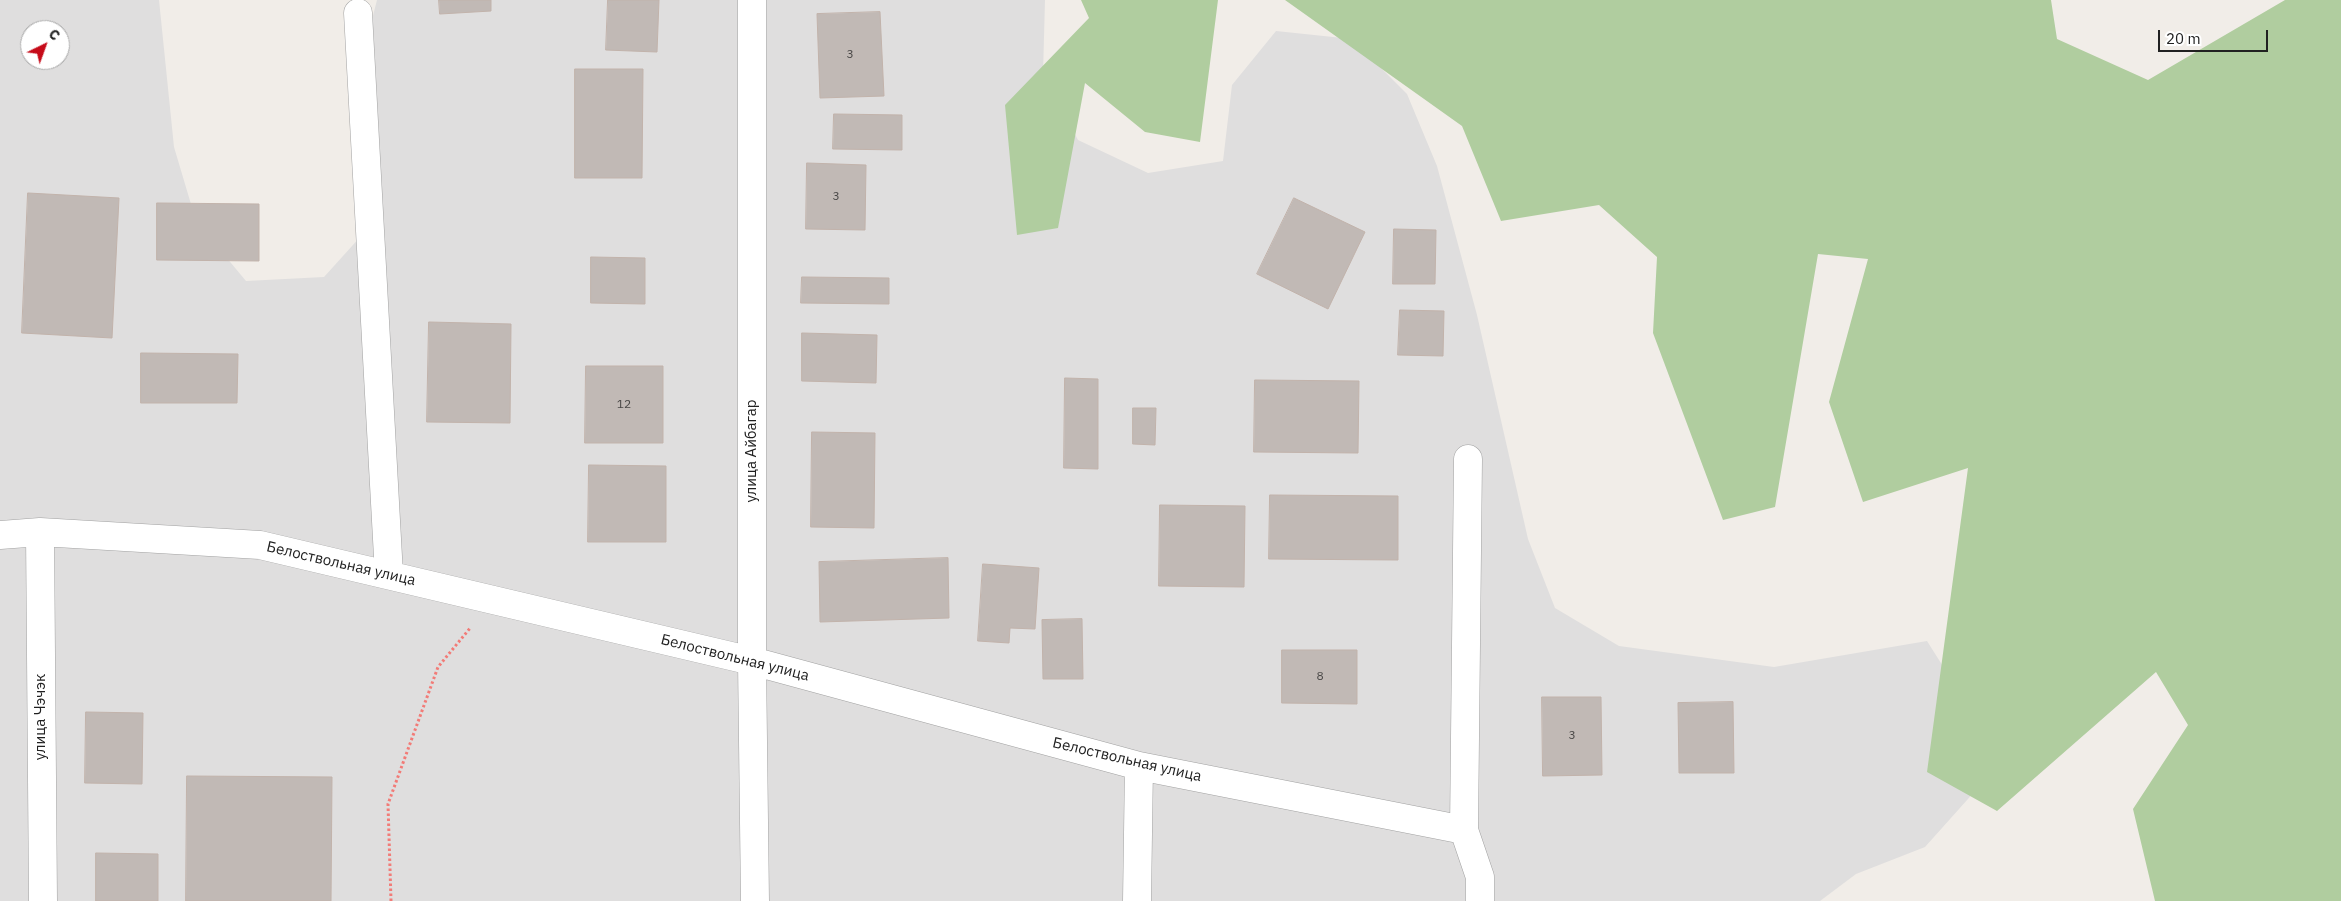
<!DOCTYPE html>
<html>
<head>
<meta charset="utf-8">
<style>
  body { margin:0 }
  #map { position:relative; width:2341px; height:901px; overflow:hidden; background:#f1ede8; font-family:"IBM Plex Sans",sans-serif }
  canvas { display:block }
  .north { position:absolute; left:20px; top:20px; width:50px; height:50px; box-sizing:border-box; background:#fff; border:1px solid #a6a6a6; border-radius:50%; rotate:42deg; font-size:14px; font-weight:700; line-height:20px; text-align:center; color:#212121 }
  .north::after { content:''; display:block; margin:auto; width:18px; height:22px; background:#c60b19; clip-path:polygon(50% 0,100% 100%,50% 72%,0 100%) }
  .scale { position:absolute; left:2158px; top:30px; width:110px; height:22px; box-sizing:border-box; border:2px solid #212121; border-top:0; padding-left:6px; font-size:15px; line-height:18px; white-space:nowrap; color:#212121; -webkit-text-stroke:4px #fff; paint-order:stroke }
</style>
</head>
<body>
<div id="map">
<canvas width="2341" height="901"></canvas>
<div class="north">С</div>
<div class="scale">20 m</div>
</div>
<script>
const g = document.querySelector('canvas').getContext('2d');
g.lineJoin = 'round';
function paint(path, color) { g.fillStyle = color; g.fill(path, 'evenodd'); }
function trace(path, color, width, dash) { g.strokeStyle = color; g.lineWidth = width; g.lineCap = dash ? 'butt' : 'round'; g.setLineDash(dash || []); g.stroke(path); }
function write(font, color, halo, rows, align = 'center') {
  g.font = font + ' "IBM Plex Sans",sans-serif'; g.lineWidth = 4; g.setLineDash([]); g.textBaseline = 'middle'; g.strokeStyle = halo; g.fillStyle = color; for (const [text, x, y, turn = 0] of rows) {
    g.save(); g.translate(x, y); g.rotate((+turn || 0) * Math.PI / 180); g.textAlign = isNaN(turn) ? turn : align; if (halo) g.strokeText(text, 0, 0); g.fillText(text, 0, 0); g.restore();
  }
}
paint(new Path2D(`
  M0,0H159L174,147L196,221L246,281L324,277L371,225L380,149L356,132L362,59L377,0H1045L1043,74L1078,140L1148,173L1223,161L1232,85L1276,31L1352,39L1407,94L1437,166L1477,315L1528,539L1555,608L1619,646L1774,667L1927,641L1970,709L1976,790L1925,847L1856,874L1820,901H0ZM30,30H60V60H30Z`), '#dfdede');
paint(new Path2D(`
  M1081,0H1218L1200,142L1145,132L1085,83L1058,228L1017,235L1005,105L1089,18Z
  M1285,0H2051L2057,39L2148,80L2285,0H2341V901H2155L2133,809L2188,725L2156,672L1997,811L1927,772L1968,468L1863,502L1829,402L1868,259L1818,254L1775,507L1723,520L1653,333L1657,257L1599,205L1501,221L1462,126Z`), '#b0cd9f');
const building = new Path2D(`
  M439,0H491V11L440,14Z
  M608,0H659L657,52L606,50Z
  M880,12L884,96L820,98L817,14Z
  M575,69H643L642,178H575Z
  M834,114L902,115V150L833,149Z
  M807,163L866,165L865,230L806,229Z
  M28,193L119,198L112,338L22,333Z
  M1294,198L1365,232L1328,309L1257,274Z
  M157,203L259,204V261L157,260Z
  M1394,229L1436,230L1435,284H1393Z
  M591,257L645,258V304L591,303Z
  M802,277L889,278V304L801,303Z
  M1400,310L1444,311L1443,356L1398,355Z
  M429,322L511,324L510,423L427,422Z
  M802,333L877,335L876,383L802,381Z
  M141,353L238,354L237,403H141Z
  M586,366H663V443H585Z
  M1065,378L1098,379V469L1064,468Z
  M1255,380L1359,381L1358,453L1254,452Z
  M1133,408H1156L1155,445L1133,444Z
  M812,432L875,433L874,528L811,527Z
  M589,465L666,466V542H588Z
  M1270,495L1398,496V560L1269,559Z
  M1160,505L1245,506L1244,587L1159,586Z
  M948,558L949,618L820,622L819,562Z
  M983,564L1039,568L1035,629L1010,628L1009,643L978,641Z
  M1082,619L1083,679H1043L1042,620Z
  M1282,650H1357V704L1282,703Z
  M1542,697H1601L1602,775L1543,776Z
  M1733,702L1734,773H1679L1678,703Z
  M86,712L143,713L142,784L85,783Z
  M187,776L332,777L331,901H186Z
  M96,853L158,854V901H96Z`);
paint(building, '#c1b9b5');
trace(building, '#c2b3ab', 1);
const minor = new Path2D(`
  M752,0V661L755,901
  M358,13L389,575
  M1468,459L1464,830L1480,877V901
  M40,532L43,901
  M0,535L40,532L260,545L752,661L1139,766L1464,830
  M1137,901L1139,766`);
trace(minor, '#a2a2a2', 29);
trace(new Path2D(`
  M391,901L388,804L438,667L471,627`), '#f27b77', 3, [2.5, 2.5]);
trace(minor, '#fff', 28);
write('12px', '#494746', null, [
  ["3",850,55],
  ["3",836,197],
  ["12",624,405],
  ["8",1320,677],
  ["3",1572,736]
]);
write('15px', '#212121', '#fff', [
  ["улица Айбагар",752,451,-90],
  ["Белоствольная улица",341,564,13],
  ["Белоствольная улица",735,658,14],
  ["улица Чэчэк",41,717,-90],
  ["Белоствольная улица",1127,760,13]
]);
</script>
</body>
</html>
